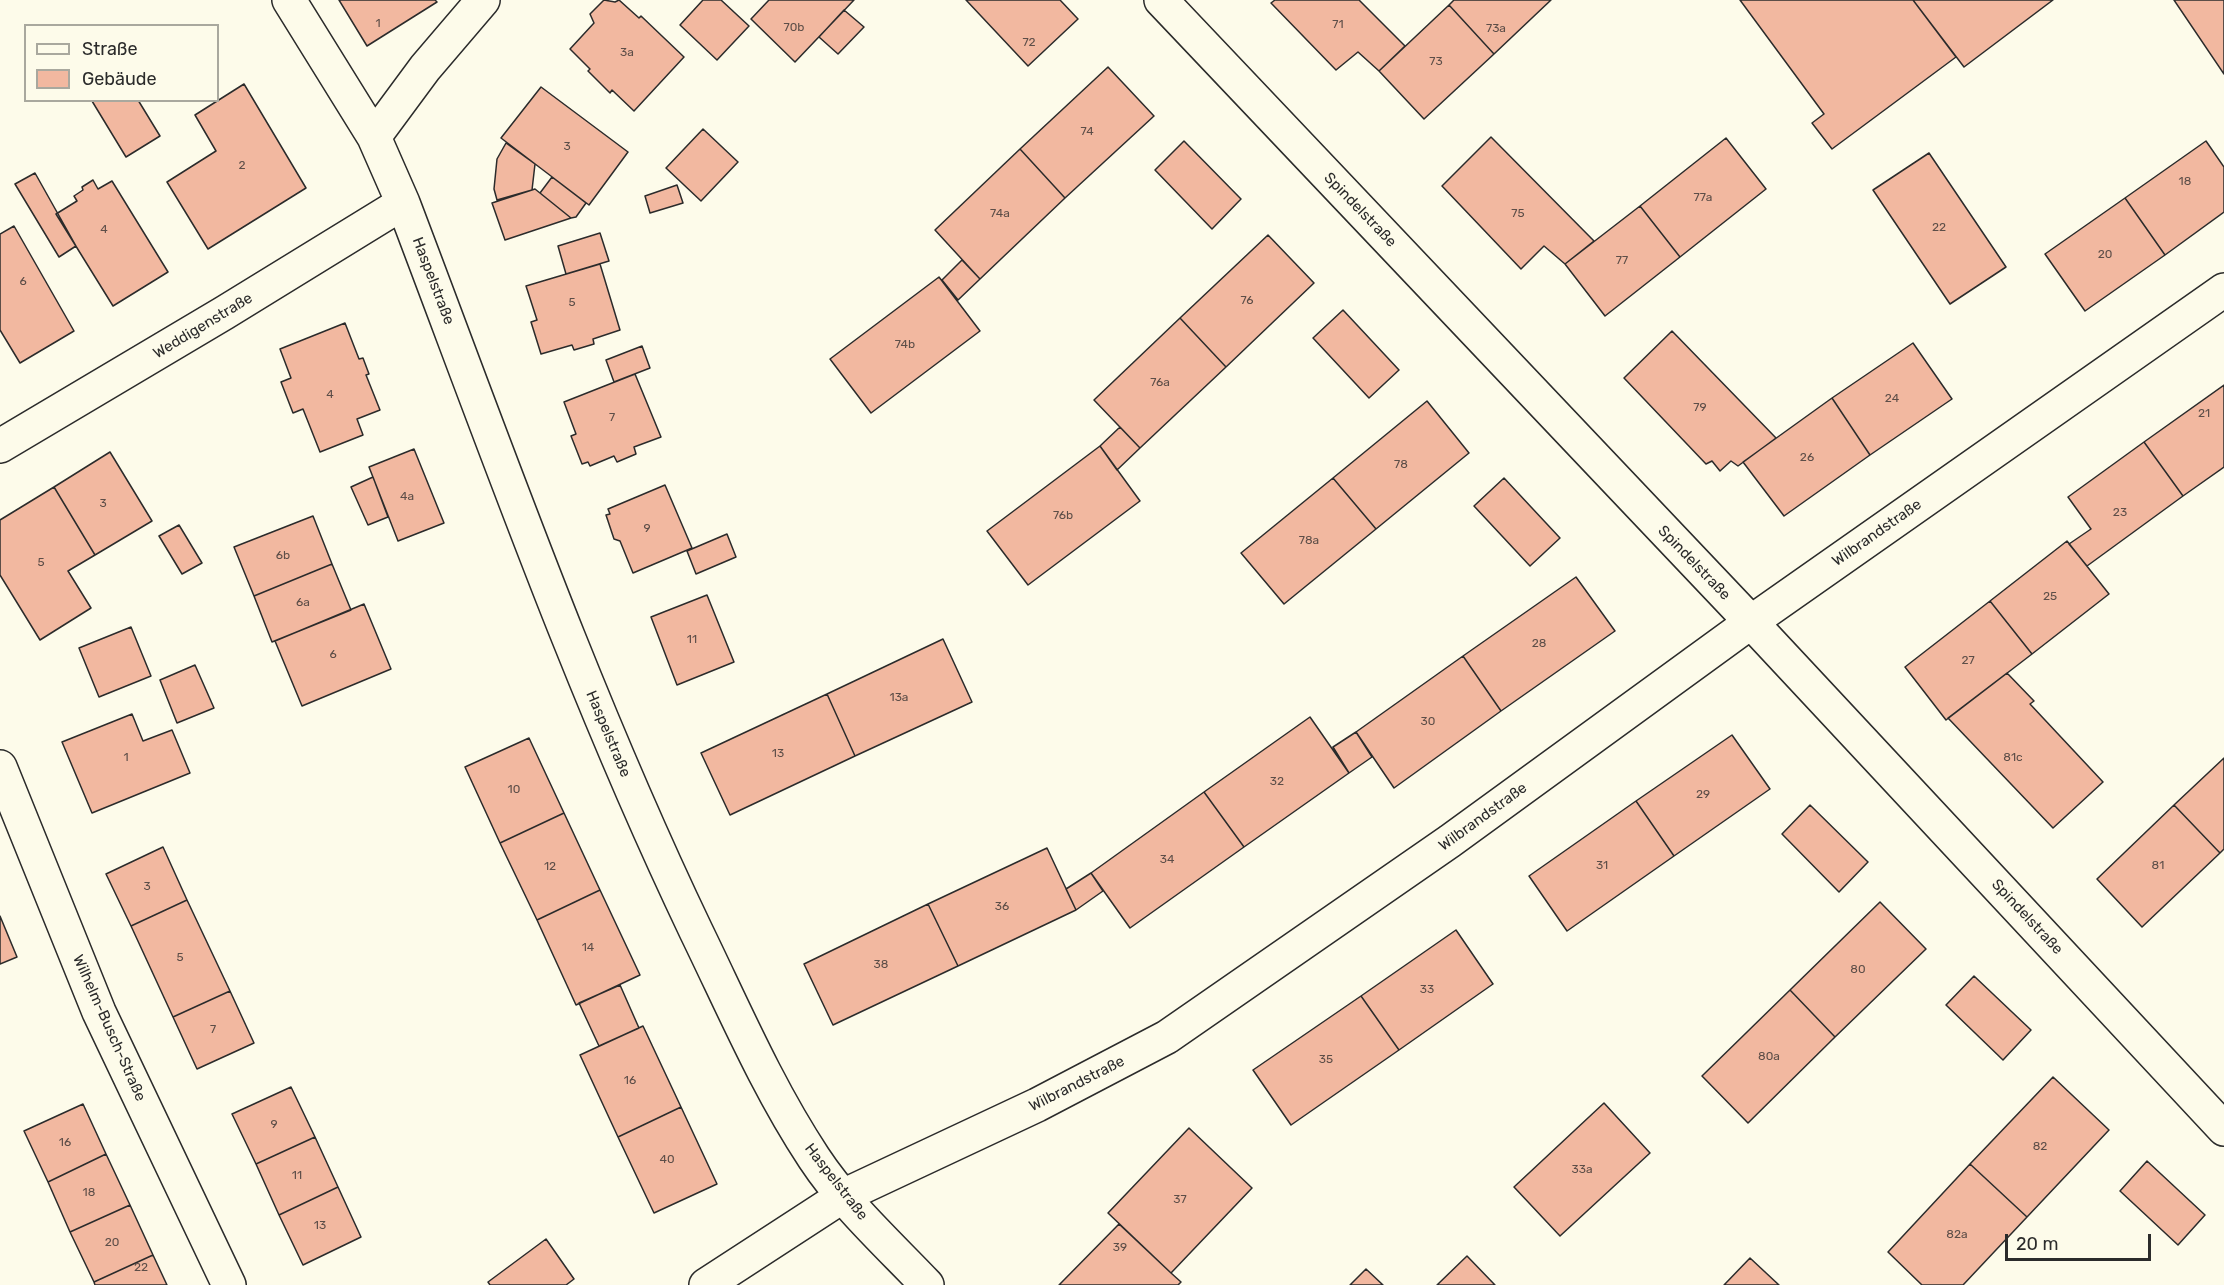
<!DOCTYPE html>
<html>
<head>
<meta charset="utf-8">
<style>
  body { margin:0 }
  #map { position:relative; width:2224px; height:1285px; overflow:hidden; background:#fdfbea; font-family:Rubik,sans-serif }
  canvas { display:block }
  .legend { position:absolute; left:24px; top:24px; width:195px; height:78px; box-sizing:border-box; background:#fdfbea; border:2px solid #a9a89e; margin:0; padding:8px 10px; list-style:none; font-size:18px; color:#2b2b2b }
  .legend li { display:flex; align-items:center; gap:12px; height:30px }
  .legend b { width:30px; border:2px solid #a9a89e }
  .scale { position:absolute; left:2005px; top:1234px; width:146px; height:27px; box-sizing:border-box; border:3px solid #2b2b2b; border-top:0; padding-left:8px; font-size:18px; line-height:21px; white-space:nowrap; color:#2b2b2b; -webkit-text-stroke:4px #fdfbea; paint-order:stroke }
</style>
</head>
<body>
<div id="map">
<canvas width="2224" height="1285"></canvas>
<ul class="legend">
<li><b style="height:8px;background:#fdfbea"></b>Straße</li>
<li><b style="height:16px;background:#f2b8a0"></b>Gebäude</li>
</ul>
<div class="scale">20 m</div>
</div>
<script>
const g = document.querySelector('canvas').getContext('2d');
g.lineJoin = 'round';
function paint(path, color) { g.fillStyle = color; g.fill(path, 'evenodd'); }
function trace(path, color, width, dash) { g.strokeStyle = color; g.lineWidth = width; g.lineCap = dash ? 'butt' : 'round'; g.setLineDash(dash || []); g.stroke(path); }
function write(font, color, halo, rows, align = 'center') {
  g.font = font + ' Rubik,sans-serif'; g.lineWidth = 4.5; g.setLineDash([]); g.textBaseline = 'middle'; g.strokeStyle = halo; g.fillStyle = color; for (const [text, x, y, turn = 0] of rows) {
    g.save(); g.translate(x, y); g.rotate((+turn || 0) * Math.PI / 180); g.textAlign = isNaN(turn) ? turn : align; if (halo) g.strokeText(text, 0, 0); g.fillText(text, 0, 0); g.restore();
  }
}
const building = new Path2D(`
  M339,0H435L437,2L367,46Z
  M604,0L615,2L619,0L639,18L641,16L684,57L634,111L612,90L610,93L588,71L590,69L570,49L594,23L590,14Z
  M703,0H721L749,26L717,60L680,25Z
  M769,0H854L795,62L751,19Z
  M966,0H1060L1078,19L1028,66Z
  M1275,0H1359L1405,46L1379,71L1358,52L1336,70L1271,3Z
  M1454,0H1551L1494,54L1449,5Z
  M1740,0H1913L1956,57L1832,149L1812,123L1824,114Z
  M1913,0H2053L1964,67Z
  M2174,0H2224V74Z
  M1449,5L1494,54L1424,119L1379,71Z
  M844,10L864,27L838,54L819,37Z
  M1108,67L1154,116L1065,198L1020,149Z
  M244,84L306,188L208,249L167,182L216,151L195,115Z
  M541,87L628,152L589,205L501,138Z
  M138,100L160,136L126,157L92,101Z
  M703,129L738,162L701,201L666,168Z
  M1491,137L1594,241L1565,264L1544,246L1521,269L1442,186Z
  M1726,138L1766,189L1680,257L1640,206Z
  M1184,141L1241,199L1212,229L1155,170Z
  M2206,141L2224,167V212L2165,255L2125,198Z
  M506,143L535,164L532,190L497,200L494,189L497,159Z
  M1020,149L1065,198L980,279L935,230Z
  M1929,153L2006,267L1950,304L1873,190Z
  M35,173L76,246L59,257L15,184Z
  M552,177L586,203L576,217L571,218L540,193Z
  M93,180L98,189L112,181L168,272L113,306L56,214L77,201L74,196L83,190L82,187Z
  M677,185L683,203L650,213L645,196Z
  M535,189L571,218L505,240L492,203Z
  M2125,198L2165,255L2085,311L2045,254Z
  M1640,206L1680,257L1605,316L1565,264Z
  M14,226L74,331L20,363L0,330V234Z
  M600,233L609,261L566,274L558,246Z
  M1268,235L1314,283L1226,367L1180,318Z
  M962,260L980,279L958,300L942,280Z
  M600,264L620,330L593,339L594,344L574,350L572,345L541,354L531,322L537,320L526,286Z
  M939,277L980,331L871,413L830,359Z
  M1343,310L1399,370L1369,398L1313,338Z
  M1180,318L1226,367L1140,448L1094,400Z
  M345,323L359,359L363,358L369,374L366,375L380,410L357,419L363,435L320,452L303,409L293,413L281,382L291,378L280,349Z
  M1672,331L1776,438L1738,466L1731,461L1720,471L1712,461L1706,464L1624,378Z
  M1913,343L1952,399L1870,455L1832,398Z
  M642,346L650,368L614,382L606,360Z
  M635,374L661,437L634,447L636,454L617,462L614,456L590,466L588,462L582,464L571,436L576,434L564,402Z
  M2224,385V467L2183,496L2144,442Z
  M1832,398L1870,455L1784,516L1743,462Z
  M1427,401L1469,453L1376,529L1333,478Z
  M1120,427L1140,448L1117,470L1100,446Z
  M2144,442L2183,496L2087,566L2069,544L2091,529L2068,497Z
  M1100,446L1140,501L1028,585L987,531Z
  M414,449L444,523L398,541L369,467Z
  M110,452L152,521L95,555L54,487Z
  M373,477L388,517L368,525L351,487Z
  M1333,478L1376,529L1284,604L1241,553Z
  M1504,478L1560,538L1530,566L1474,506Z
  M665,485L692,548L633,573L620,541L614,539L606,515L610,514L608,509Z
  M54,487L95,555L68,571L91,608L40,640L0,575V520Z
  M313,516L332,564L254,596L234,547Z
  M179,525L202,563L182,574L159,536Z
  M727,534L736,557L696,574L687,551Z
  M2067,541L2109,594L2032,654L1990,601Z
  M332,564L351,610L272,642L254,596Z
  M1576,577L1615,631L1501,711L1463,656Z
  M707,595L734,662L677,685L651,617Z
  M1990,601L2032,654L1946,720L1905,667Z
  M364,604L391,669L302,706L275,641Z
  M131,627L151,676L99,697L79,648Z
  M943,639L972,702L855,756L827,694Z
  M1463,656L1501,711L1394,788L1356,732Z
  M195,665L214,708L177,723L160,680Z
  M2007,673L2034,701L2030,704L2103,782L2053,828L1948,718Z
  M827,694L855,756L730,815L701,753Z
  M132,714L143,741L172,730L190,773L92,813L62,742Z
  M1310,717L1349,773L1244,847L1204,792Z
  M1356,732L1372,757L1349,773L1333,747Z
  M1732,735L1770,789L1674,856L1636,801Z
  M529,738L564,813L500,843L465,767Z
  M2224,758V849L2220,853L2174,805Z
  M1204,792L1244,847L1130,928L1091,873Z
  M1636,801L1674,856L1567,931L1529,876Z
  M1810,805L1868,862L1839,892L1782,834Z
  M2174,805L2220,853L2142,927L2097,879Z
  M564,813L600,890L537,920L500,843Z
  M163,847L187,900L131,926L106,874Z
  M1047,848L1076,910L958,966L928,904Z
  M1091,873L1103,891L1076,910L1066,889Z
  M600,890L640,975L576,1005L537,920Z
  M187,900L230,991L173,1017L131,926Z
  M1880,902L1926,949L1835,1037L1790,990Z
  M928,904L958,966L833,1025L804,964Z
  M0,916L17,957L0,964Z
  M1456,930L1493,984L1399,1050L1361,996Z
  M1974,976L2031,1030L2003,1060L1946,1005Z
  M620,985L639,1028L599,1046L579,1003Z
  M1790,990L1835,1037L1748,1123L1702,1076Z
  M230,991L254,1043L197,1069L173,1017Z
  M1361,996L1399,1050L1291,1125L1253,1070Z
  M643,1026L681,1107L618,1137L580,1055Z
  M2053,1077L2109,1130L2027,1217L1970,1164Z
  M291,1087L315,1137L256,1164L232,1114Z
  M1604,1103L1650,1153L1560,1236L1514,1187Z
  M83,1104L106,1154L48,1182L24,1131Z
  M681,1107L717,1184L654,1213L618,1137Z
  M1189,1128L1252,1188L1171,1273L1108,1213Z
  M315,1137L338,1187L279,1215L256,1164Z
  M106,1154L130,1205L70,1232L48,1182Z
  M2147,1161L2205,1215L2178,1245L2120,1191Z
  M1970,1164L2027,1217L1963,1285H1922L1888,1252Z
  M338,1187L361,1237L303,1265L279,1215Z
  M130,1205L153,1255L94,1282L70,1232Z
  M1119,1224L1171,1273L1181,1282L1178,1285H1059Z
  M546,1239L574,1279L566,1285H490L488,1282Z
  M153,1255L167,1285H95L94,1282Z
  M1467,1256L1495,1285H1437Z
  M1750,1258L1779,1285H1724Z
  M1366,1269L1383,1285H1350Z`);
paint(building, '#f2b8a0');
trace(building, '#2b2b2b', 1.5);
const street = new Path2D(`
  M289,0L374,137L403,203C496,448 583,695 696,931C733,1007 767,1087 814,1158C845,1205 888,1244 927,1285
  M1161,0L1751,622L2224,1129
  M374,137L425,68L483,0
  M0,446L224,313L403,203
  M0,767L99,1012L229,1285
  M706,1285L843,1196L1037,1105L1167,1037L1450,841L1751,622L2224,290`);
trace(street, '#2b2b2b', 36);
trace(street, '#fdfbea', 33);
write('12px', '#5d4e48', null, [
  ["1",378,24],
  ["71",1338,25],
  ["70b",794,28],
  ["73a",1496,29],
  ["72",1029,43],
  ["3a",627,53],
  ["73",1436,62],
  ["74",1087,132],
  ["3",567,147],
  ["2",242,166],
  ["18",2185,182],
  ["77a",1703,198],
  ["74a",1000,214],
  ["75",1518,214],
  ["22",1939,228],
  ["4",104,230],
  ["20",2105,255],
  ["77",1622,261],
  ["6",23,282],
  ["76",1247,301],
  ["5",572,303],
  ["74b",905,345],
  ["76a",1160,383],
  ["4",330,395],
  ["24",1892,399],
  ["79",1700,408],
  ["21",2204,414],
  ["7",612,418],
  ["26",1807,458],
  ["78",1401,465],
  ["4a",407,497],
  ["3",103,504],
  ["23",2120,513],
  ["76b",1063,516],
  ["9",647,529],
  ["78a",1309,541],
  ["6b",283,556],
  ["5",41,563],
  ["25",2050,597],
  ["6a",303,603],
  ["11",692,640],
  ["28",1539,644],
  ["6",333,655],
  ["27",1968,661],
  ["13a",899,698],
  ["30",1428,722],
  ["13",778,754],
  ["1",126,758],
  ["81c",2013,758],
  ["32",1277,782],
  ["10",514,790],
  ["29",1703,795],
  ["34",1167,860],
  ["31",1602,866],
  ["81",2158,866],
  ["12",550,867],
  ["3",147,887],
  ["36",1002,907],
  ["14",588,948],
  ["5",180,958],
  ["38",881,965],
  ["80",1858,970],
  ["33",1427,990],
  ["7",213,1030],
  ["80a",1769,1057],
  ["35",1326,1060],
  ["16",630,1081],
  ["9",274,1125],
  ["16",65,1143],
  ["82",2040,1147],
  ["40",667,1160],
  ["33a",1582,1170],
  ["11",297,1176],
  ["18",89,1193],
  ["37",1180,1200],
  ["13",320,1226],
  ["82a",1957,1235],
  ["20",112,1243],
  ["39",1120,1248],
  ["22",141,1268]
]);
write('15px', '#2b2b2b', '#fdfbea', [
  ["Spindelstraße",1360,210,46],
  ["Haspelstraße",433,281,69],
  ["Weddigenstraße",203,326,-31],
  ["Wilbrandstraße",1877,533,-35],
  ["Spindelstraße",1694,563,46],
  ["Haspelstraße",608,734,67],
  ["Wilbrandstraße",1483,817,-36],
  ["Spindelstraße",2027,917,47],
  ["Wilhelm-Busch-Straße",109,1028,66],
  ["Wilbrandstraße",1077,1084,-27],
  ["Haspelstraße",836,1182,52]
]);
</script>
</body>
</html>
